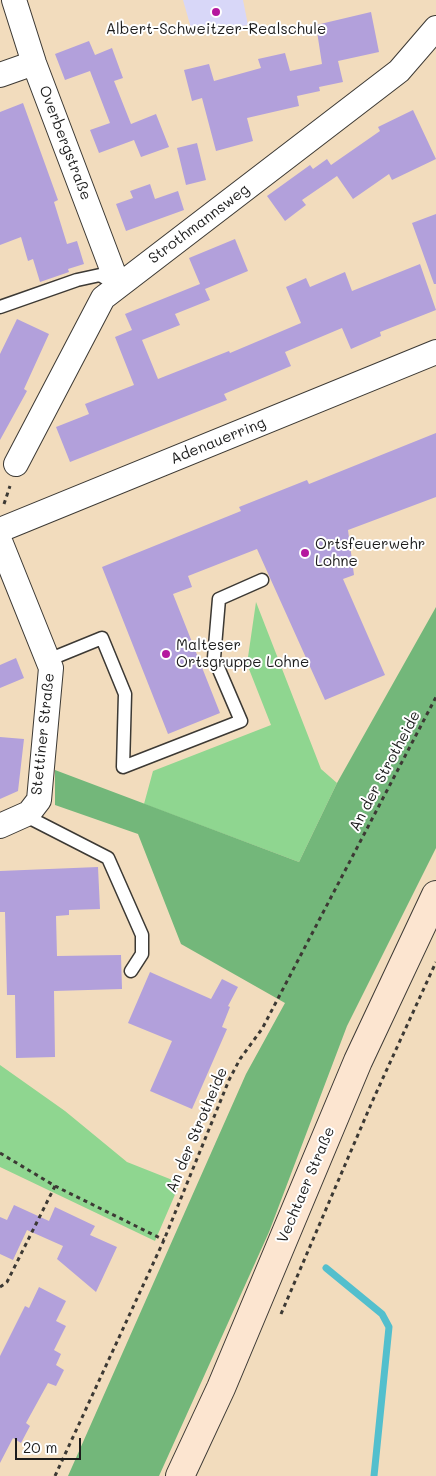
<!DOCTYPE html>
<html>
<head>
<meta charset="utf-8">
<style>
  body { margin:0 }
  #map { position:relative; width:436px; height:1476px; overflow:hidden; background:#f2dcbd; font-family:Mali,sans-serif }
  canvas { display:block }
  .scale { position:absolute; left:15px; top:1438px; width:66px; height:22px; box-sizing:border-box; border:2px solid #1c1c1c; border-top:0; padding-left:6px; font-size:15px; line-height:18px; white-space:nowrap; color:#1c1c1c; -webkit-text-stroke:4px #fff; paint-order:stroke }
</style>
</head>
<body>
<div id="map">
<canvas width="436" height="1476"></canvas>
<div class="scale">20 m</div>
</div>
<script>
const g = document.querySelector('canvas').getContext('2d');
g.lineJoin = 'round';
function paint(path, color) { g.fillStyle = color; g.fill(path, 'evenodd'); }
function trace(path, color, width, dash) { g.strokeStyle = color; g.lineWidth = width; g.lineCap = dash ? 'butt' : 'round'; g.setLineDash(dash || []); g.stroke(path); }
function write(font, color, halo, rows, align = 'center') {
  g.font = font + ' Mali,sans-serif'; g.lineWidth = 4; g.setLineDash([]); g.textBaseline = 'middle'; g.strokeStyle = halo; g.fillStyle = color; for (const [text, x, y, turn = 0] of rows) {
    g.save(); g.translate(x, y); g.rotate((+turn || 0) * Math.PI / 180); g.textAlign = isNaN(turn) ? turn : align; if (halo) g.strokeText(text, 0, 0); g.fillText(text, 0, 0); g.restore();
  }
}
paint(new Path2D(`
  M183,0H243L248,25L193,35Z`), '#d8d7f8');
paint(new Path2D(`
  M256,602L321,769L337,783L299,862L144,804L153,771L271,725L247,664Z
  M0,1065L65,1111L127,1162L180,1183L155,1241L0,1167Z`), '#8fd690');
paint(new Path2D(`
  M436,607V848L347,1026L269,1232L159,1476H68L246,1074L285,1003L181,944L138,834L55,805V770L299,862L337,783Z`), '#73b77a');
trace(new Path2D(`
  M326,1268L382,1314L389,1327L374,1476`), '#53bfcd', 7);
paint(new Path2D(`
  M371,12L379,52L338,61L343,82L319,87L320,91L297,96L299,106L247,118L253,141L216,151L202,98L192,101L184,70L209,64L214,81L261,68L258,59L285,53L290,71L322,64L316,25Z
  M89,41L95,55L112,48L123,78L114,81L131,124L156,114L169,147L141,157L134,140L99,153L90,130L110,123L90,71L65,80L55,54Z
  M23,103L58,200L54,202L67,244L77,241L84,264L68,269L69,272L40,282L33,259L28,261L21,237L0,245V112Z
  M413,110L436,159L392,180L389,174L353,199L337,176L302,200L306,205L285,221L267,196L310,165L313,169L327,159L331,165L380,131L378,127Z
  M197,143L206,180L186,185L177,148Z
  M150,184L155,199L178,191L184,210L126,231L116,204L133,198L130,191Z
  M436,214V284H434L412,223Z
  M235,239L248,271L205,289L210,300L175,314L180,325L142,340L158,379L229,351L230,353L301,323L286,287L306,278L310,287L345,272L352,291L420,264L436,310L380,332L381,336L351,349L342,328L285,352L291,366L224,394L227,400L70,462L56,427L89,414L85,404L134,385L115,337L132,330L125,314L200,284L189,258Z
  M17,319L49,334L24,389L27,391L0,440V354Z
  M436,433V497L348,530L354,575L343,579L385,675L325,700L257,549L188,576L192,587L173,594L220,713L168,734L102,567L241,511L239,507L307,480L309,484Z
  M16,658L24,678L0,688V665Z
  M0,737L24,739L18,791L0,799Z
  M98,867L100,909L69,910V915L56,916L57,956L121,955L122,989L54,991L55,1057L16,1058L15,995H7L5,912H0V871Z
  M150,972L211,999L222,979L238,987L228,1006L230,1007L222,1027L227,1029L192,1109L150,1091L172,1041L128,1023Z
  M14,1205L49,1221L55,1207L95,1226L90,1235L117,1247L96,1292L57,1259L63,1246L27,1230L13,1260L0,1254V1217L7,1220Z
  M39,1287L66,1301L56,1321L66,1326L54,1350L61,1354L56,1365L64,1370L56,1386L48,1383L26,1423L30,1426L21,1443L13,1438L0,1463V1356L25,1306L29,1308Z`), '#b2a0db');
const lane = new Path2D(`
  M0,307L77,280L100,275L117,285
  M48,660L102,638L125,694L123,767L241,721L214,658L219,599L262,580
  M24,815L108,858L142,935V954L131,971`);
const street = new Path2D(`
  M14,0L34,63L118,285
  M0,75L34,63
  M16,464L103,298L399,71L436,28
  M0,530L436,352
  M0,541L51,668L39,800L29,813L0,826`);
const secondary = new Path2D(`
  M180,1476L221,1388L358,1061L436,895`);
trace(lane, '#3c3934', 15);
trace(street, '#3c3934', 26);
trace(secondary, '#3c3934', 30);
trace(new Path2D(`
  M4,504L10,486
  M0,1153L55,1186L164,1240
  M0,1287L7,1282L55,1186
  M281,1314L372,1102L436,962
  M55,1476L164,1240L229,1080L240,1059L262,1029L436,697`), '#3c3934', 3, [4, 4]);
trace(lane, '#fff', 12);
trace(street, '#fff', 24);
trace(secondary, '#fce5d0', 28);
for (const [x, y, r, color] of [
  [216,12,5,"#b5179e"],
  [305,553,5,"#b5179e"],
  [166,654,5,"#b5179e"]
]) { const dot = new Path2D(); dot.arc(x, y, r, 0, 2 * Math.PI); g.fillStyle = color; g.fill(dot); trace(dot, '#fff', 2); }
write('15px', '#1c1c1c', '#fff', [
  ["Albert-Schweitzer-Realschule",216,29,"center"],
  ["Ortsfeuerwehr",315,544],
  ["Lohne",315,561],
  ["Malteser",176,645],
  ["Ortsgruppe Lohne",176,662]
], 'left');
write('15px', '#1c1c1c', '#fff', [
  ["Overbergstraße",65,143,69],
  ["Strothmannsweg",199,224,-37],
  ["Adenauerring",218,441,-22],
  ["Stettiner Straße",43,734,-84],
  ["An der Strotheide",385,771,-62],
  ["An der Strotheide",197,1130,-67],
  ["Vechtaer Straße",306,1185,-67]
]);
</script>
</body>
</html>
